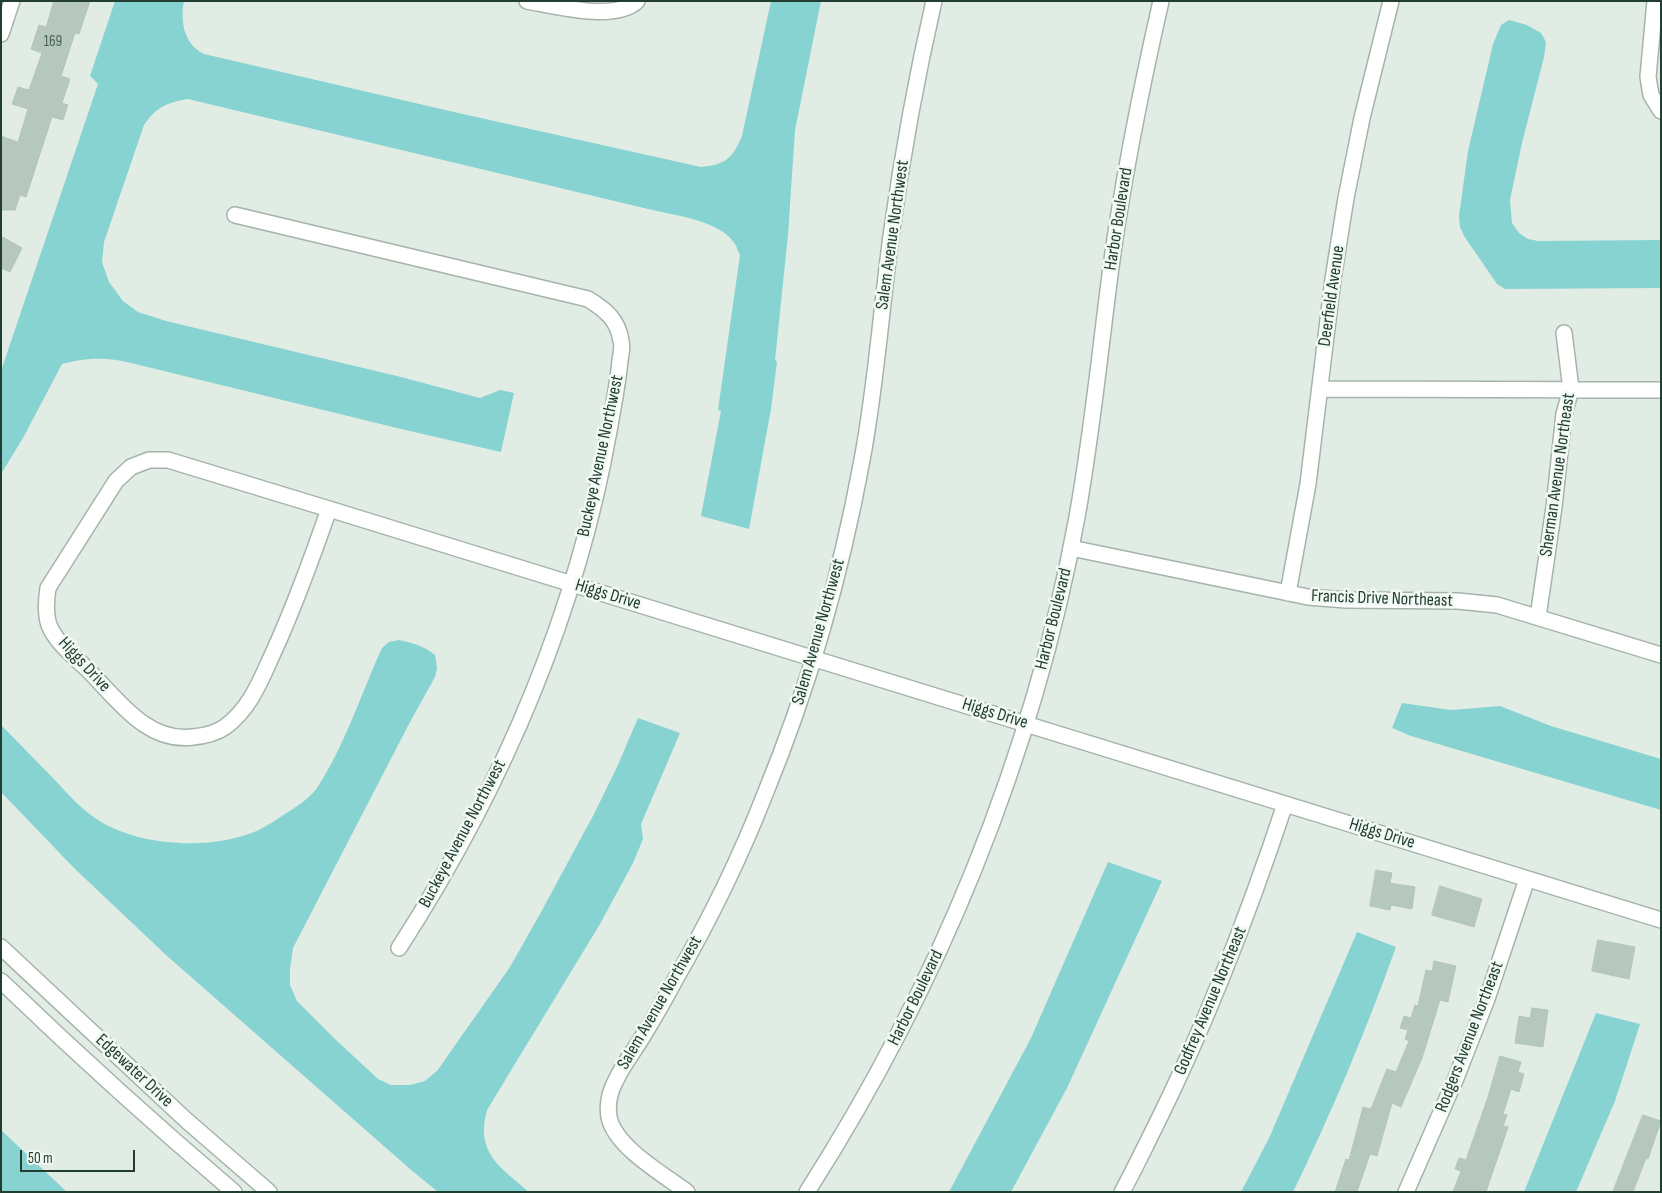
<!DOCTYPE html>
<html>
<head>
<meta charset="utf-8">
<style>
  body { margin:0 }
  #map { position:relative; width:1662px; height:1193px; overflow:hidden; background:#e1ece5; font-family:"Sofia Sans Condensed",sans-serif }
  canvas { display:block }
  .frame { position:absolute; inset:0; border:2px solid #213e31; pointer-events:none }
  .scale { position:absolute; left:20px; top:1150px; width:115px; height:22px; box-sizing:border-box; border:2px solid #213e31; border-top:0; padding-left:6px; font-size:15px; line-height:18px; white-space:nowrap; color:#213e31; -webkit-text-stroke:4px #f2f9f4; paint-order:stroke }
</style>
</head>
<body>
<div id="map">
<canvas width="1662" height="1193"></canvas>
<div class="frame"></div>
<div class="scale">50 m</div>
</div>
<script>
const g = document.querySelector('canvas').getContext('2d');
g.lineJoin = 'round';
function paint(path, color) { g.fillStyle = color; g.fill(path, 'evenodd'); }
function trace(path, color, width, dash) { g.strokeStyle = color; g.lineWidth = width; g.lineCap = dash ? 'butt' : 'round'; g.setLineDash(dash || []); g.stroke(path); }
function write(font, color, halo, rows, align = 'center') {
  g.font = font + ' "Sofia Sans Condensed",sans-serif'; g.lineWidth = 5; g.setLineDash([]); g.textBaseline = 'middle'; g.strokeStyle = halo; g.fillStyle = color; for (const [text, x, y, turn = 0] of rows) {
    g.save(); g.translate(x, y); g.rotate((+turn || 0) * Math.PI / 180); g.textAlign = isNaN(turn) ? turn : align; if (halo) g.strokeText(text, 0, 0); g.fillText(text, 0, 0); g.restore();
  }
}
paint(new Path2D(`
  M115,1H184C180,22 184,44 204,54L454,112L701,167C725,165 733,158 742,136L771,1H821L795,130L788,235L775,360L777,362L771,409L749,529L701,516L721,411L718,410L740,255C738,252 737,247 735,244C720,220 673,215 648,209L188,99C168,102 155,108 144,125L104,242L102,262L109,282L123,301L138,312L166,321L401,377L480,398L500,390L514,393L501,452L397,428L127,362C103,357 86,358 62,364L23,438L1,474V371L98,84L90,76Z
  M1509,20L1527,25L1541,33L1546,42L1544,57L1522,143L1510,200L1512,223L1519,233L1528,239L1538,241L1661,240V288L1505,289L1497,284L1464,236L1460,227L1459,216L1468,151L1493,44L1501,25Z
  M399,640C413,643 424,646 435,655L437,668L435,677L410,722L293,948L290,969V985L297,1001L335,1039L378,1079L391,1085H410L425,1081L437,1071L510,967L540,914L594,814L617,767L638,718L680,733L641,824L643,839L633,863L600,924L487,1110C475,1153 500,1167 529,1192H438L410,1169L166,955L74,868L1,792V725C19,743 36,761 54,779C67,793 79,807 95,818C137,847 213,851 259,830C268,825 276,820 285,814C296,807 309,799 317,788C345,745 361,694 382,648L389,642Z
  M1402,703L1451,710L1500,706L1551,726L1661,759V810L1411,736L1392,728Z
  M1108,862L1162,881L1067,1088L1011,1192H949L1031,1038Z
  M1357,932L1396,947C1366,1031 1332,1112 1293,1192H1241L1270,1136Z
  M1596,1013L1640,1024L1615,1101L1576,1192H1524Z
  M1,1130L67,1192H1Z`), '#87d3d2');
const building = new Path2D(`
  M54,1H90L79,34L75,33L61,76L70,79L62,103L68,105L63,120L52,117L26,197L20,195L15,210H1V136L18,142L28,109L12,104L18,87L29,90L42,53L31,49L39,25L46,27Z
  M1,236L22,248L10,272L1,268Z
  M1376,870L1392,873L1390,883L1415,887L1412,909L1391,905L1390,910L1370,906Z
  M1440,886L1482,899L1474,927L1432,915Z
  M1598,940L1635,947L1629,979L1592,971Z
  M1434,961L1456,966L1448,1002L1440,1000L1422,1058L1401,1107L1392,1103L1377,1156L1370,1154L1357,1192H1335L1346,1159L1349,1160L1363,1107L1371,1109L1387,1069L1396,1072L1409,1041L1405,1039L1408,1030L1400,1028L1404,1016L1411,1018L1415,1005L1418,1006L1426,970L1432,971Z
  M1532,1008L1548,1010L1543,1047L1515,1043L1519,1016L1530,1018Z
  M1500,1056L1521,1062L1518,1072L1524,1074L1519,1092L1511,1089L1503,1114L1507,1115L1503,1126L1508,1127L1486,1192H1453L1461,1171L1455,1169L1459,1158L1466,1160L1488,1097Z
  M1643,1115L1661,1121L1648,1159L1646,1158L1633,1192H1613Z`);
paint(building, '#b6c7be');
trace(building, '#b3c6bb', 1);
const minor = new Path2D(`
  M527,1C555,6 615,22 637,1
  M1655,1L1648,77L1651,95L1661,111
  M1,34L12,1
  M235,215L588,299C606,310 618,320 621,341C623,347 621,354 620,360C618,384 613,407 609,431C576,616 500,791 399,948
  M1320,389L1661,390
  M149,460H168L329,509C312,558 295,605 274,651C261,679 251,708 225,727C216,733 204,736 193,737C147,743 118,700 89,671C76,658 56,643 49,625C45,613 46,601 48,588L116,481L131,467Z
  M329,509L1661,920
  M1071,548L1308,597L1346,600L1458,601L1497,605L1661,655
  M1288,593L1308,484L1333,279L1346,198L1362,118L1391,1
  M1538,617L1554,507L1564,414L1571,389L1564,333
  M687,1192C663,1174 615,1147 609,1117C607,1105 610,1091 616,1080C623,1065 634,1051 643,1036C654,1018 665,999 675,980C709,921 740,858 765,794C809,687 841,574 862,460C876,386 881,311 891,236C902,157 916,79 934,1
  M1122,1192C1133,1172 1143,1151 1153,1131C1206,1025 1248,916 1285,804
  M1406,1192L1456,1078L1487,999L1527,879`);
const tertiary = new Path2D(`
  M1,947L186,1120L269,1192
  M1,981C77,1054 154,1124 234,1192
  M807,1192C938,987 1033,757 1077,517C1092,434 1100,351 1111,267C1123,178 1141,89 1161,1`);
trace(minor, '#a4b4ab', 18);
trace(tertiary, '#a4b4ab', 18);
trace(minor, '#fff', 15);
trace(tertiary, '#fff', 15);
write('15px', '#466054', null, [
  ["169",53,42]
]);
write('18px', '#213e31', '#f2f9f4', [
  ["Harbor Boulevard",1119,219,-81],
  ["Salem Avenue Northwest",893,235,-82],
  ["Deerfield Avenue",1332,296,-82],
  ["Buckeye Avenue Northwest",601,456,-78],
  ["Sherman Avenue Northeast",1558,475,-82],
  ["Higgs Drive",608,595,17],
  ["Francis Drive Northeast",1382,599,2],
  ["Harbor Boulevard",1054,619,-76],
  ["Salem Avenue Northwest",819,632,-74],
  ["Higgs Drive",84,665,47],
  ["Higgs Drive",995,714,17],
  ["Buckeye Avenue Northwest",463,834,-62],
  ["Higgs Drive",1382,834,17],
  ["Harbor Boulevard",916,998,-64],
  ["Godfrey Avenue Northeast",1211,1001,-67],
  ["Salem Avenue Northwest",660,1003,-60],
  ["Rodgers Avenue Northeast",1470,1037,-69],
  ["Edgewater Drive",134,1071,43]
]);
</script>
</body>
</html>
